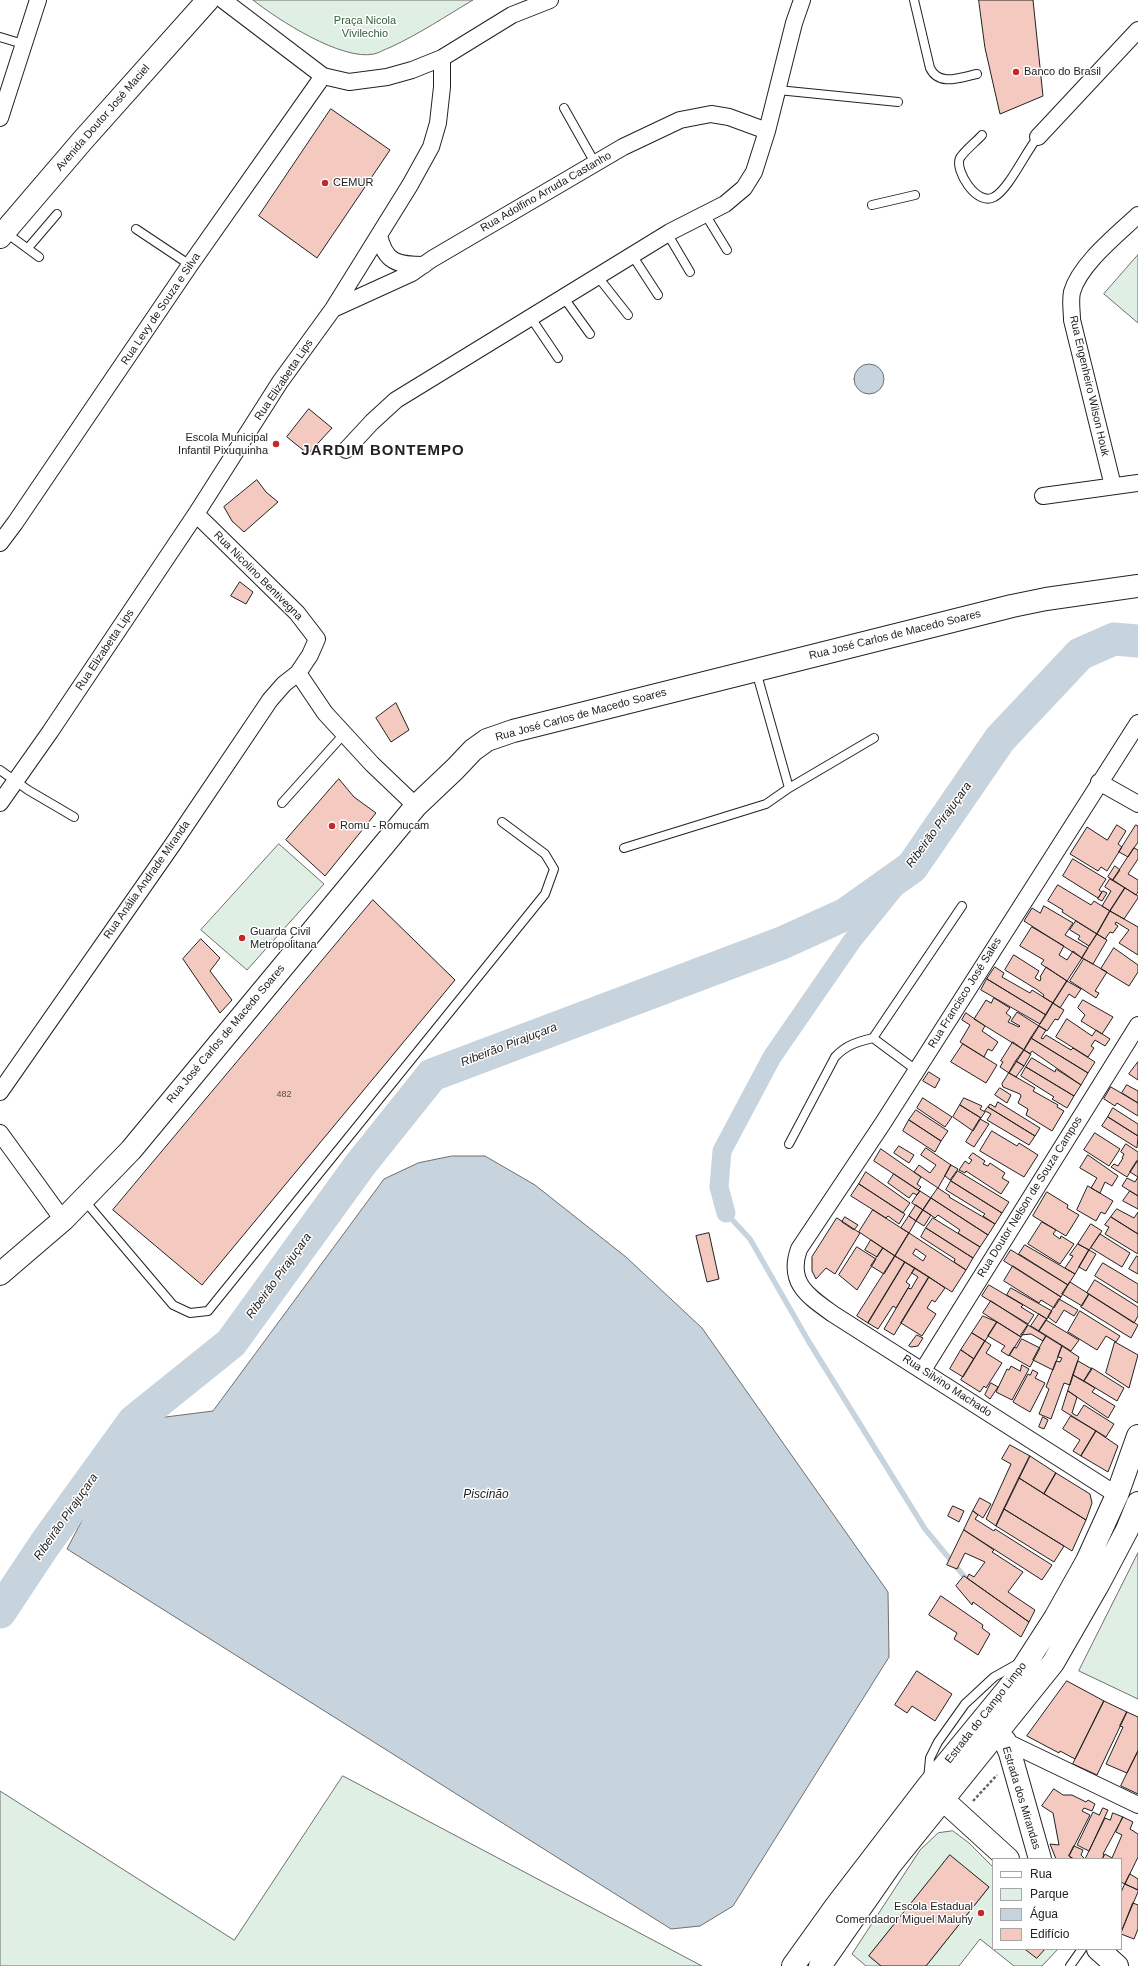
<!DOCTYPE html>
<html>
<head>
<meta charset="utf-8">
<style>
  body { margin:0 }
  #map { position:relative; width:1138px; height:1966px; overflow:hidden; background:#fff; font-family:Arial,sans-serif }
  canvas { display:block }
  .legend { position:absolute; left:992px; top:1858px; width:130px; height:92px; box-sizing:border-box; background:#fff; border:1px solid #a7a7a7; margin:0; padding:5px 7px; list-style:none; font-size:12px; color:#222 }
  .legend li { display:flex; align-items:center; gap:8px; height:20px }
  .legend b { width:20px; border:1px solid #a7a7a7 }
</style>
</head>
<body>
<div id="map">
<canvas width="1138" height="1966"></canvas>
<ul class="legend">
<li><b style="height:5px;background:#fff"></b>Rua</li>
<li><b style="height:11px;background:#e0efe3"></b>Parque</li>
<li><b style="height:11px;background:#c7d3dd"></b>Água</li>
<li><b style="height:11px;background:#f3c9c0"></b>Edifício</li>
</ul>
</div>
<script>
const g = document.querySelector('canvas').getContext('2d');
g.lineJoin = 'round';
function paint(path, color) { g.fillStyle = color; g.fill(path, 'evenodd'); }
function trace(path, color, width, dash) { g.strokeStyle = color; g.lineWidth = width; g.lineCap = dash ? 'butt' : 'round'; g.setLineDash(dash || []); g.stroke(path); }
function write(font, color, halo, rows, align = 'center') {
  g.font = font + ' Arial,sans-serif'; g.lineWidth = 3; g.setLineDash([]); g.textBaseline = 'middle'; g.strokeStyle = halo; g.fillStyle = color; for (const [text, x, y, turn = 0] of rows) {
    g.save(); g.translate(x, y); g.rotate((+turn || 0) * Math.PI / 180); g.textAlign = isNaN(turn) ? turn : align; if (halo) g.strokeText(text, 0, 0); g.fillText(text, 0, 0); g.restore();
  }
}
const green = new Path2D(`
  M253,0H473C446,16 419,34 391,47C385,49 379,53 374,54C342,61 278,20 253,0Z
  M1138,255V323L1104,294Z
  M279,844L324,884L247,970L201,930Z
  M1138,1553V1699L1079,1671Z
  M343,1776L702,1966H0V1791L234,1940Z
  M953,1831L969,1843L993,1867V1949H1058L1042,1966H1014L980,1939L959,1966H926L989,1887L950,1856L869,1956L881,1966H866L852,1954L920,1850L938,1833Z`);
paint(green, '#e0efe3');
trace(green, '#6f6f6f', 1);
const water = new Path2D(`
  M854 379a15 15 0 1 1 30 0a15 15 0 1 1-30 0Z
  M452,1156H485L535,1185L626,1257L702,1328L888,1592L889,1657L733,1906L700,1926L671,1929L67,1549L134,1421L213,1411L384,1179L418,1163Z`);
paint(water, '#c7d3dd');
trace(water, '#6f6f6f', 1);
trace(new Path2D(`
  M726,1213L750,1239L809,1342L925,1529L968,1581`), '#c7d3dd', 5.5);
trace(new Path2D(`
  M726,1213L719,1187L722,1151L772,1057L852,941L912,867`), '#c7d3dd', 19);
trace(new Path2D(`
  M0,1612L45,1544L134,1421L231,1343L360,1165L432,1075L782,943L846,914L912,867L1000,739L1080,654L1114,639L1138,641`), '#c7d3dd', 33);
const building = new Path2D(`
  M979,0H1033L1043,96L1000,114L985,48Z
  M331,109L390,150L317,258L259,216Z
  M309,409L332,428L308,454L287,437Z
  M257,480L266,492L278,502L244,532L232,521L224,507Z
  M240,582L253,592L246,604L231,596Z
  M396,703L409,730L391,742L376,718Z
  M339,779L354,797L376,813L325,876L286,840Z
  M1117,825L1126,831L1118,844L1122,847L1107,871L1101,867L1098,871L1070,854L1087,827L1107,840Z
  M1136,825L1138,826V842L1128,857L1119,852Z
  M1134,848L1138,850V859L1128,874L1138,880V892L1136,895L1113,880Z
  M1073,859L1106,879L1099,890L1102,892L1098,898L1063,876Z
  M1115,866L1120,870L1113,880L1108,877Z
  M1110,879L1125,888L1110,911L1102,906L1111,891L1105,887Z
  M1058,885L1091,905L1094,901L1110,911L1097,934L1062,912L1063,910L1048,901Z
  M1125,888L1138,896V898L1124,919L1110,911Z
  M1103,891L1107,893L1102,901L1098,899Z
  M373,900L455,980L202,1285L113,1210Z
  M1044,906L1073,923L1065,935L1088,948L1082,958L1024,921L1032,908L1040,913Z
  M1110,911L1138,927V955L1119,943L1129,930L1116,922L1115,924L1118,926L1113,933L1110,932L1105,939L1097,934Z
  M1076,921L1097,934L1089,946L1078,939L1080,936L1070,930Z
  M1032,927L1064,946L1059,955L1067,960L1073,951L1082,958L1067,981L1041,964L1044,960L1020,946Z
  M1097,934L1107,940L1093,964L1082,958Z
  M201,939L220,958L210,971L232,1000L220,1013L183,959Z
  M1114,948L1138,965V972L1129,986L1101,969Z
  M1014,955L1039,971L1035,978L1040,981L1041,978L1040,977L1046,967L1067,981L1053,1003L1043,997L1044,995L1036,989L1005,970Z
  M1084,959L1107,972L1095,991L1099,993L1096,998L1070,981Z
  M995,967L1004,973L1002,977L1030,993L1032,990L1053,1003L1046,1015L987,979Z
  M987,979L1046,1015L1040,1024L981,990Z
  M1067,981L1081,989L1075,998L1069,994L1060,1008L1053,1003Z
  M994,998L1010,1008L1006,1013L1011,1017L1008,1022L1019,1027L1020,1026L1011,1021L1017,1012L1039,1026L1024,1050L974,1019L986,1000L991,1003Z
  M1083,1000L1113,1017L1102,1034L1081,1021L1085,1015L1078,1008Z
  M1053,1003L1064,1010L1058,1020L1055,1019L1047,1031L1039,1026Z
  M966,1013L985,1026L982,1031L998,1042L992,1051L988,1049L984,1057L960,1042L970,1025L962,1020Z
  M1067,1019L1092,1036L1096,1030L1110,1039L1105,1046L1095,1040L1091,1046L1094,1048L1088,1057L1056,1037Z
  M1039,1026L1046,1030L1041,1038L1043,1039L1046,1035L1071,1050L1073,1048L1095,1062L1088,1073L1031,1038Z
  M1031,1038L1088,1073L1081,1085L1032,1051L1030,1054L1024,1050Z
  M1013,1042L1024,1050L1009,1073L1000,1067L1003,1062L1001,1061Z
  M963,1044L997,1065L986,1083L951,1062Z
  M1024,1050L1031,1054L1024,1066L1016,1061Z
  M1032,1058L1055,1072L1056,1069L1081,1085L1074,1096L1026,1067Z
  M1016,1061L1024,1066L1016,1077L1009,1073Z
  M1138,1062V1080L1129,1074Z
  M1026,1067L1074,1096L1067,1108L1052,1099L1054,1097L1021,1076Z
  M929,1072L940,1079L935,1088L923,1081Z
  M1009,1073L1035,1088L1033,1091L1058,1105L1057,1107L1064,1111L1052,1131L1026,1115L1028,1109L1018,1103L1021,1096L1020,1094L1003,1087L1002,1084Z
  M1127,1085L1138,1091V1103L1122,1093Z
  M1111,1087L1138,1103V1116L1117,1103L1115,1106L1104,1099Z
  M1000,1088L1011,1095L1007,1103L995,1095Z
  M923,1098L952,1117L945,1127L917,1108Z
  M964,1098L982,1106L980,1109L985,1112L981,1118L960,1105Z
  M998,1102L1040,1128L1035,1136L988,1107L990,1104L995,1107Z
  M960,1105L981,1118L973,1131L953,1117Z
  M988,1107L1035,1136L1029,1145L987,1120L991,1114L985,1111Z
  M1113,1108L1138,1124V1136L1108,1117Z
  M916,1110L948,1131L941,1141L909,1120Z
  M1108,1117L1138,1136L1137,1148L1102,1126Z
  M980,1119L989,1124L974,1147L966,1142Z
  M909,1120L941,1141L935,1152L903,1131Z
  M992,1131L1017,1146L1019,1143L1038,1155L1024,1177L980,1151Z
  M1095,1133L1120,1149L1109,1166L1084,1150Z
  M1126,1144L1138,1152V1160L1127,1177L1111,1167L1114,1164L1118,1166L1123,1158H1122L1124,1154L1121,1152Z
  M899,1146L914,1155L909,1163L894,1153Z
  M926,1148L951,1165L938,1188L914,1172L919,1165L930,1173L936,1165L921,1155Z
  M881,1149L921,1177L917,1184L921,1187L918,1190L874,1161Z
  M973,1153L985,1161L983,1164L988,1166L990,1163L1005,1173L1002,1178L1009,1182L1001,1194L966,1171L965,1173L959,1170L965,1161L969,1164L972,1160L969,1158Z
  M1088,1155L1118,1176L1112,1186L1105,1182L1100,1193L1091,1188L1097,1178L1080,1168Z
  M1137,1161L1138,1162V1196L1122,1186L1127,1178L1135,1182L1138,1177L1130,1172Z
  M951,1165L958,1169L950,1180L945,1176Z
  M958,1171L1009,1202L1002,1213L951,1181Z
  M866,1172L910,1203L903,1213L859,1184Z
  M894,1174L918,1190L920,1191L917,1195L913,1193L909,1198L888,1183Z
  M951,1181L1002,1213L995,1224L983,1216L985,1214L946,1190Z
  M859,1184L905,1214L899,1224L888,1216L886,1218L851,1196Z
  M1088,1186L1113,1201L1105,1214L1101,1212L1096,1221L1077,1210Z
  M938,1188L950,1196L949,1197L995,1224L988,1235L931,1198Z
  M920,1191L931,1198L923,1210L912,1203Z
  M1130,1191L1138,1196V1209L1123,1201Z
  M1047,1192L1068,1205L1067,1208L1079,1215L1066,1236L1033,1216Z
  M931,1198L988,1235L980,1247L958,1233L960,1230L938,1215L935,1218L923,1210Z
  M916,1205L923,1210L916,1221L909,1216Z
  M1117,1209L1134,1218L1138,1212V1234L1111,1217Z
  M873,1210L909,1233L895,1256L859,1232Z
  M923,1210L931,1215L924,1226L916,1221Z
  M909,1216L916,1221L909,1233L901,1228Z
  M845,1217L858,1225L854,1230L842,1222Z
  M1111,1217L1138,1234V1254L1105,1234L1109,1227L1105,1225Z
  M837,1218L860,1233L835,1274L826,1268L816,1279L812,1271V1257Z
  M933,1218L980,1247L973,1258L926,1228Z
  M1042,1222L1056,1230L1053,1234L1060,1239L1061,1236L1074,1244L1060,1264L1028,1244Z
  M1091,1224L1102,1231L1089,1250L1078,1244Z
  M926,1228L973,1258L966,1270L954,1262L955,1259L921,1237Z
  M709,1233L719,1279L707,1282L696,1236Z
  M909,1233L966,1270L952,1292L895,1256ZM916,1249L926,1256L923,1261L913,1254Z
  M1100,1234L1130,1253L1122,1267L1091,1248Z
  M871,1240L883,1248L877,1257L865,1250Z
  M1078,1244L1089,1250L1075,1274L1065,1268L1073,1256L1070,1255Z
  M1025,1245L1075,1274L1068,1285L1019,1254Z
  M857,1247L876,1259L857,1290L839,1275Z
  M883,1248L895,1256L884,1274L871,1266Z
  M1011,1250L1068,1285L1061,1297L1004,1261Z
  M1089,1250L1096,1254L1086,1271L1079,1267Z
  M895,1256L905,1262L868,1323L857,1316Z
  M1137,1256L1138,1257V1274L1129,1269Z
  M905,1262L915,1268L906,1282L910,1285L896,1308L893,1306L878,1329L868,1323Z
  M1103,1263L1138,1284V1303L1095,1276Z
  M1013,1266L1061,1297L1054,1308L1041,1300L1039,1303L1004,1281Z
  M915,1268L929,1277L894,1335L884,1329L908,1288L911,1289L918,1277L912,1273Z
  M929,1277L945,1288L935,1302L932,1300L927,1308L936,1314L922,1336L901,1323Z
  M1095,1280L1138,1307V1316L1134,1323L1087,1293Z
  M1070,1282L1089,1294L1082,1306L1062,1294Z
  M989,1285L1023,1305L1021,1307L1034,1315L1028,1324L982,1296Z
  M1011,1288L1052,1311L1047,1319L1007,1295Z
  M1089,1294L1138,1325L1131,1338L1081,1307Z
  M1059,1299L1078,1310L1074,1316L1064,1310L1056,1323L1048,1317Z
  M991,1301L1028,1325L1021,1337L983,1313Z
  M1080,1311L1120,1336L1116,1342L1106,1336L1097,1350L1068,1332Z
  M1039,1314L1047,1319L1039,1331L1031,1326Z
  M983,1316L997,1322L985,1341L972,1333Z
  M1046,1320L1079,1340L1071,1351L1039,1331Z
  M997,1322L1021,1337L1009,1356L1001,1351L1005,1346L988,1336Z
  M1028,1325L1046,1336L1043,1341L1031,1334L1021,1335Z
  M972,1333L985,1341L974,1359L961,1350Z
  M917,1335L923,1338L918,1346L911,1347L909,1346Z
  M1046,1336L1062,1346L1053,1370L1033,1360Z
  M1022,1339L1040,1348L1030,1367L1009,1355L1014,1347L1016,1348Z
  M985,1341L991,1345L986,1353L1002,1363L986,1388L984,1386L980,1392L961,1380Z
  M1115,1342L1138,1355L1129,1388L1106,1373Z
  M1062,1346L1079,1357L1070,1385L1064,1383L1051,1419L1039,1414L1049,1389L1046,1387L1056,1361L1060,1362L1062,1358L1058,1357Z
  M961,1350L974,1359L963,1377L950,1369Z
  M1078,1361L1092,1369L1084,1381L1073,1375Z
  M1022,1365L1029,1369L1012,1400L996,1392L1007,1369L1009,1370L1011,1366L1020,1371Z
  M1092,1368L1124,1388L1117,1401L1084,1381Z
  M1033,1370L1038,1373L1035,1378L1045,1383L1030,1412L1013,1402L1028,1374L1030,1375Z
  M1073,1375L1095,1388L1092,1392L1115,1406L1108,1418L1068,1391Z
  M991,1383L998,1387L990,1399L985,1395Z
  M1068,1391L1077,1397L1072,1413L1077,1416L1084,1405L1114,1424L1106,1437L1062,1410Z
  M1071,1416L1096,1431L1081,1456L1073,1451L1080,1440L1063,1429Z
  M1043,1417L1048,1420L1044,1429L1039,1427Z
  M1096,1431L1118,1446L1108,1472L1081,1456Z
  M1010,1445L1030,1456L996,1526L986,1519L1011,1464L1002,1459Z
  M1030,1456L1056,1473L1044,1494L1019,1478Z
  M1056,1473L1090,1494L1092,1503L1086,1520L1044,1494Z
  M1019,1478L1086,1520L1072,1551L1004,1509Z
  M980,1498L991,1504L983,1518L973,1511Z
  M953,1506L964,1511L959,1522L948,1516Z
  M1004,1509L1064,1546L1054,1562L996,1526Z
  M973,1511L978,1515L975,1519L994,1531L995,1529L1052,1565L1042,1580L964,1530Z
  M964,1530L994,1550L992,1552L1023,1572L1008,1592L1035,1610L1029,1622L967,1578L969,1574L974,1577L985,1562L965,1553L957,1569L947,1565Z
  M964,1576L1029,1622L1021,1637L973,1602L972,1605L956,1586Z
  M941,1596L983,1625L982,1628L990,1634L978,1655L954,1639L957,1633L929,1615Z
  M917,1671L952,1694L935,1721L912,1706L907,1713L895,1705Z
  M1067,1681L1104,1701L1075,1759L1060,1751L1059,1753L1027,1736Z
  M1104,1701L1127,1712L1097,1775L1073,1764Z
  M1127,1712L1138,1717V1751L1127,1773L1106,1764L1123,1727L1120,1726Z
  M1138,1751V1794L1121,1786Z
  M1054,1789L1063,1795H1072L1086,1802L1088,1800L1095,1804L1092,1811L1084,1808L1082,1811L1090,1815L1069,1856L1072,1859H1056L1050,1844L1059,1845L1053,1813L1042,1806Z
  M1103,1808L1108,1810L1089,1851L1077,1845L1093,1812L1099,1815Z
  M1113,1813L1123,1817L1103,1854L1104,1855L1102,1859H1085L1105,1818L1110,1820Z
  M1123,1817L1133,1822L1130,1829L1138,1834V1857L1125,1884L1121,1882V1859H1102L1105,1854L1112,1858L1122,1835L1116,1832Z
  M1074,1846L1083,1850L1081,1855L1085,1859H1074L1069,1856Z
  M950,1855L989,1887L926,1966H881L869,1956Z
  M1130,1874L1138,1879V1890L1125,1884Z
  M1125,1884L1138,1890V1892L1121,1932V1893Z
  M1133,1903L1138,1905V1929L1134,1939L1121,1934Z
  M1025,1949H1045L1037,1958Z`);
paint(building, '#f3c9c0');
trace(building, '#222', 1);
const lane = new Path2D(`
  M914,0L930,68C939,87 961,77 977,74
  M0,37L23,44
  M778,90L898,102
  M564,108L595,163
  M982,135C976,142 965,150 960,158C954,170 977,207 994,197C1009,189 1026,151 1038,137
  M872,205L915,195
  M705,214L727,250
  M136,229L190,265
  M5,232L39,257
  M667,233L690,272
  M28,248L57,214
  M632,255L658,295
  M598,277L628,315
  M564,298L590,334
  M531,318L558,358
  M756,671L789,788L874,738
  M0,770L28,790L74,817
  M282,803L344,734
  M624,848L766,804L789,788
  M916,1070L873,1038L962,906
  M789,1144L835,1057C846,1045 857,1042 873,1038
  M84,1200L173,1305L190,1313L208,1311L545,894L554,869L545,854L502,822
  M928,1780L930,1758L938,1742L965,1704L994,1677L1019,1663
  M1070,1966L1082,1949`);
const street = new Path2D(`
  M223,0L323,76L349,82L387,77L412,70L442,58L512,15L550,0
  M0,118L38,0
  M1038,137L1138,30
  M379,235C385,263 398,265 424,265
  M333,309L412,273L432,259L623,147L680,120L711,114L729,117L767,131
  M346,450L372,422L396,400L670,232L725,204L744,188L754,172L767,131L794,23L802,0
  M1113,486L1072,320C1072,311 1070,301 1072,292C1080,264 1117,235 1138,215
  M1043,496L1138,483
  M196,514L297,613L317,639L310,655L298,673L325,713L372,764L416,806
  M0,543L15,523L190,265L323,76
  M1099,782L1138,804
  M0,803L50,732L196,514L280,382L333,309L410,185L431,147L438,123L442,87V58
  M0,1092L173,844L270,700L284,684L298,673
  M0,1133L63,1220
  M923,1370L1138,1025
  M1117,1495L833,1314C808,1296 787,1283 799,1249L883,1123L1138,723
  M1005,1741L1138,1805`);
const secondary = new Path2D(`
  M0,237L83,140L208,0
  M0,1274L63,1220L131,1150L416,806L455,769L473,750L487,740L513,731L1012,606L1046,599L1138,586
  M981,1723L1005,1741L1010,1753L1040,1859
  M929,1787L1008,1859
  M1098,1949L1117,1966`);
const primary = new Path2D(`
  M793,1966L836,1906L928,1786L1015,1680L1055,1618L1087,1561L1117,1495L1138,1436
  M820,1966L891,1864L1053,1663L1099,1583L1127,1530L1138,1503`);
trace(lane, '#222', 10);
trace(street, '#222', 18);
trace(secondary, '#222', 24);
trace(primary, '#222', 24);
trace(new Path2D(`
  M973,1801L997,1775`), '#646464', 2.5, [3, 2]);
trace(lane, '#fff', 8);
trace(street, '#fff', 16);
trace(secondary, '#fff', 22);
trace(primary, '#fff', 22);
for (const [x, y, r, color] of [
  [1016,72,4,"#c62828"],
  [325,183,4,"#c62828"],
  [276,444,4,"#c62828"],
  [332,826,4,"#c62828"],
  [242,938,4,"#c62828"],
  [981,1913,4,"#c62828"]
]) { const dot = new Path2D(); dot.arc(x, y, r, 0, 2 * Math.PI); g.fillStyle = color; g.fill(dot); trace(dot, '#fff', 1.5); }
write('9px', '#564c4a', null, [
  ["482",284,1095]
]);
write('11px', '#2f5e38', '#fff', [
  ["Praça Nicola",365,21],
  ["Vivilechio",365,34]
]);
write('11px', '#222', '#fff', [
  ["Banco do Brasil",1024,72],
  ["CEMUR",333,183],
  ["Escola Municipal",268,438,"right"],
  ["Infantil Pixuquinha",268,451,"right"],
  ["Romu - Romucam",340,826],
  ["Guarda Civil",250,932],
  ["Metropolitana",250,945],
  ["Escola Estadual",973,1907,"right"],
  ["Comendador Miguel Maluhy",973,1920,"right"]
], 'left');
write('11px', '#222', '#fff', [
  ["Avenida Doutor José Maciel",103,118,-49],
  ["Rua Adolfino Arruda Castanho",546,192,-30],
  ["Rua Levy de Souza e Silva",161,309,-56],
  ["Rua Elizabetta Lips",284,380,-56],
  ["Rua Engenheiro Wilson Houk",1089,386,77],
  ["Rua Nicolino Bentivegna",258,576,45],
  ["Rua José Carlos de Macedo Soares",895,635,-14],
  ["Rua Elizabetta Lips",105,650,-56],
  ["Rua José Carlos de Macedo Soares",581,715,-15],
  ["Rua Anália Andrade Miranda",147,880,-55],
  ["Rua Francisco José Sales",965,993,-58],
  ["Rua José Carlos de Macedo Soares",226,1034,-50],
  ["Rua Doutor Nelson de Souza Campos",1030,1197,-58],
  ["Rua Silvino Machado",947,1386,33],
  ["Estrada do Campo Limpo",986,1713,-52],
  ["Estrada dos Mirandas",1021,1798,73]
]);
write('italic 12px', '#222', '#fff', [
  ["Ribeirão Pirajuçara",939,825,-54],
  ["Ribeirão Pirajuçara",509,1045,-21],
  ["Ribeirão Pirajuçara",279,1276,-54],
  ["Piscinão",486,1495],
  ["Ribeirão Pirajuçara",66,1517,-55]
]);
g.letterSpacing = '1px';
write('bold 15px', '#222', '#fff', [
  ["JARDIM BONTEMPO",383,451]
]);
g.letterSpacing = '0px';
</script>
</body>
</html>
